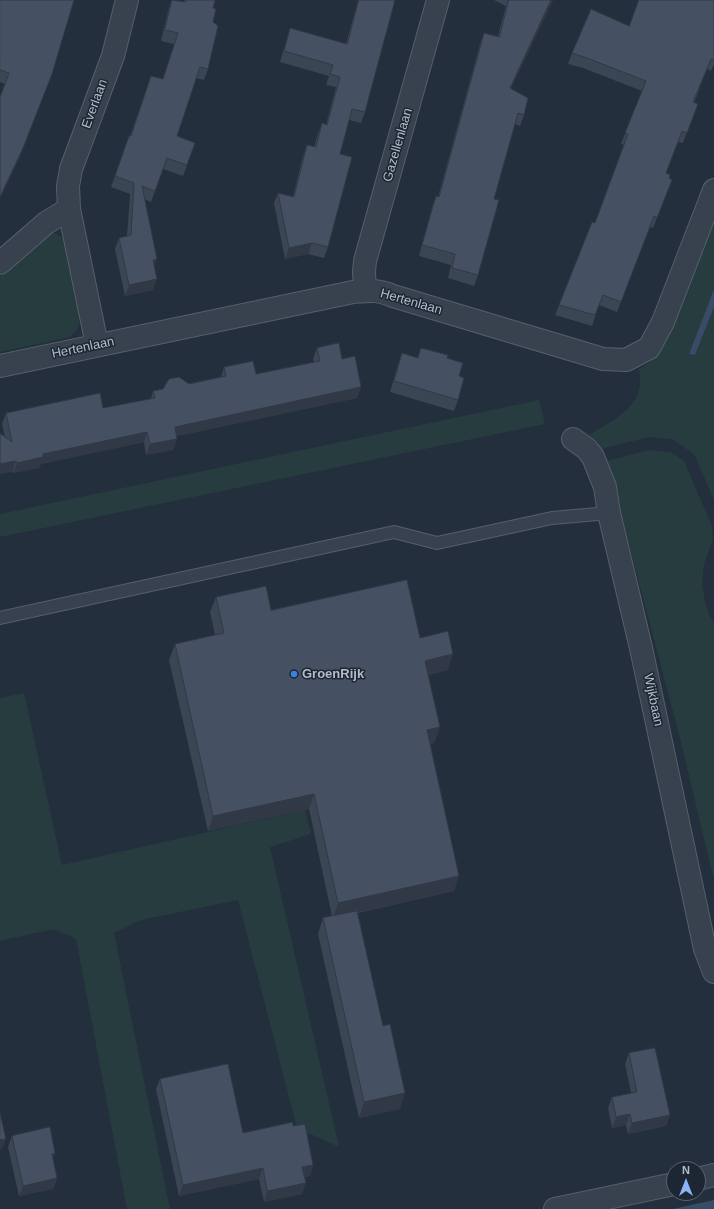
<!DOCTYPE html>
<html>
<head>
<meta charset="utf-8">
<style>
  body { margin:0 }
  #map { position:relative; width:714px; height:1209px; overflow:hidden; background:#242f3e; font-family:Arial,sans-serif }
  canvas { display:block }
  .north { position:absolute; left:666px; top:1161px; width:40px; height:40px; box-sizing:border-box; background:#1d2633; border:1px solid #59626f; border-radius:50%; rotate:0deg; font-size:11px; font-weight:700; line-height:16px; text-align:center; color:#b4bcc9 }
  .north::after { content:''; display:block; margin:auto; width:14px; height:18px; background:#8ab4f8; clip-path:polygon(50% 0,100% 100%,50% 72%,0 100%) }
</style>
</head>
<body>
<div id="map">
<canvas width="714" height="1209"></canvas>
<div class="north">N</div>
</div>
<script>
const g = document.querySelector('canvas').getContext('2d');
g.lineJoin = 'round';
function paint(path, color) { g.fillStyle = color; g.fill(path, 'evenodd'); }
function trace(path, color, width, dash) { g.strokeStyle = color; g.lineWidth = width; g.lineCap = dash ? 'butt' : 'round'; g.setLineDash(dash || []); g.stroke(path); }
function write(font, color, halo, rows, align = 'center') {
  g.font = font + ' Arial,sans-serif'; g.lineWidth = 3; g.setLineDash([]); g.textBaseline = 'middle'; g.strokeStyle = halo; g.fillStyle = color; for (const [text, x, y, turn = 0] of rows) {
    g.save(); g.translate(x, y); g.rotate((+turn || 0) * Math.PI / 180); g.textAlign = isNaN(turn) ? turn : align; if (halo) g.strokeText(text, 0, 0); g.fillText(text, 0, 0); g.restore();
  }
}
paint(new Path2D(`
  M714,222V289L689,354L695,355L714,307V500L694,454L672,439L649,437L601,449L599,443L589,435C614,419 647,406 639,370L655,358L668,338Z
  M52,232L65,238L79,311V327L70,337L0,352V277L18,258Z
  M539,400L545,424L0,537V514Z
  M650,450L671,452L684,461L712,526L713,539L704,564L702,584L705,602L710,617L714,622V880L680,738L607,461Z
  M24,693L62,865L305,810L311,834L270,847L339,1147L297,1128L238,900L141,920L114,933L170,1209H127L76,939L54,929L0,941V698Z`), '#263c3f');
paint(new Path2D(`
  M714,289V307L695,355L689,354Z
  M714,1200V1209H673Z`), '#394c67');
const service = new Path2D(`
  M0,618L394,532L437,543L552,518L609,513`);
const minor = new Path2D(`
  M69,209L97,345
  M0,263L46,223L69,209L68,186L71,169L113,56L127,0
  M365,291L364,272L365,261L438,0
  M0,366L353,292C369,291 377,289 393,296L603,359L626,360L649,348L663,322L714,190
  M573,439L587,449L593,457L605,487L609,513L641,648L705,949L714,972
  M698,1179L714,1175
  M555,1209L674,1184`);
trace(service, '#565f6c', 14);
trace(minor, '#565f6c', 24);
trace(service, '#38414e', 12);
trace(minor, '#38414e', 22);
paint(new Path2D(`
  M0,0L48,84L19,159L5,84L0,82Z
  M172,0L184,2V0H215L213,8V22L208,69L204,80L196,78L177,136L187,165L183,176L163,169L151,202L144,199L154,266L153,290L125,296L115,249L119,238L127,236L130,194L111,187L129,136H130L151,76L163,79L174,44L161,41L168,11Z
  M358,0H395L365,112L361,123L349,120L340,154L328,247L324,258L308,254L285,259L274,203L278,193L293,197L303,156L307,145L314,147L318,134L322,123L326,125L336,87L326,85L329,76L280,62L287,38L290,28L346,44Z
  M494,0H553L511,88L524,115L520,126L515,124L494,199L478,275L474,286L448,278L451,265L419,256L432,207L436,196L438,197L480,44L484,33L498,36L506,6Z
  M714,0V64L711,71L707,69L694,103L688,129L683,143L678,142L666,173L669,178L672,180L653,228L650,227L617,312L599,305L592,326L555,315L559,305L595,223L624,145L621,144L642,91L583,68L568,64L572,53L629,26Z
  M317,348L342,359L361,387L357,398L177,436V439L173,450L146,455L144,442L41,464L39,468L13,473L2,424L6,413L103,408L151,399L153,391L221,377L224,367L256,374L314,362L313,359Z
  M421,348L447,358L459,376L458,400L454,411L390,392L398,364L402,353L417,358Z
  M216,597L271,610L420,638L448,670L428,675L440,727L434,743L430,744L454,891L358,913L400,1109L359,1118L318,934L323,918L332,916L309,809L208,831L169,660L175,644L215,635L210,612Z
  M629,1053L670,1115L666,1126L628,1134L626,1125L612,1128L608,1108L612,1097L631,1093L625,1064Z
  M160,1079L243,1133L293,1126L313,1165L310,1176L304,1177L302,1194L264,1202L259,1179L179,1196L156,1089Z
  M12,1136L55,1153L53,1159L57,1178L53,1189L19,1196L8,1147Z`), '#3b4654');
paint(new Path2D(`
  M551,0H553L506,98L510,88Z
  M48,84L19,159L0,199V197Z
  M312,243L308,254L285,259L289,248Z
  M157,259L153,270V260Z
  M157,279L153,290L125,296L129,285Z
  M361,387L357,398L171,437L175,427Z
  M147,432L144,442L41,464L39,468L13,473L17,463L43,454Z
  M177,439L173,450L146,455L150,444Z
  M16,461L12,472L0,474V464Z
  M453,654L448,670L419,677L425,661Z
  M440,727L434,743L421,746L427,730Z
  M314,794L309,809L208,831L213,816Z
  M459,876L454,891L333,918L338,903Z
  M405,1093L400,1109L359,1118L364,1102Z
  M630,1114L626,1125L612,1128L616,1117Z
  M670,1115L666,1126L628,1134L632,1123Z
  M6,1139L2,1149H0V1140Z
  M55,1153L51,1164L52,1154Z
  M313,1165L310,1176L298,1178L302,1167Z
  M263,1168L259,1179L179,1196L183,1185Z
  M57,1178L53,1189L19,1196L23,1186Z
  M306,1183L302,1194L264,1202L267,1191Z`), '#303945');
const building = new Path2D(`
  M0,0H74L52,74L23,148L0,197V97L9,73L0,70Z
  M172,0L185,2L186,0H215L213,8L216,9L213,22L218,26L208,69L200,67L177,136L195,143L187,165L167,158L155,191L142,186L157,259L153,260L157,279L129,285L119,238L131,235L134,183L115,176L129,136H131L151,76L163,79L178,33L165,30Z
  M359,0H395L365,112L352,109L340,154L352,157L328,247L312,243L289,248L278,193L294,197L307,145L316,147L322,123L327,125L340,77L330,74L333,65L284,51L290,28L347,44Z
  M509,0H551L510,88L528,98L524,115L518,113L494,199L499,200L478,275L452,268L455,254L422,245L436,196L439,197L484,33L499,37Z
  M639,0H714V60L711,59L693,102L698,104L687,133L682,131L666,173L670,175L669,178L672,180L657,218L654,216L621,302L603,295L595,315L559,305L592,222L595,223L628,134L625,133L646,81L587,58L572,53L591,9L629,26Z
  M339,343L342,359L355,356L361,387L175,427L177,439L150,444L147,432L43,454V457L17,463L16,461L0,464V434H1L12,442L6,413L100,393L103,408L155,398L153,391L163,389L169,379L179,377L189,384L226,376L224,367L253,361L256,374L320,361L317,348Z
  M421,348L448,355L447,358L463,363L459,376L464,378L458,400L394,381L402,353L418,358Z
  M407,580L420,638L448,631L453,654L425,661L440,727L427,730L459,876L338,903L314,794L213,816L175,644L224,633L216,597L266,586L271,610Z
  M357,911L383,1026L390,1024L405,1093L364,1102L323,918Z
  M655,1048L670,1115L632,1123L630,1114L616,1117L612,1097L637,1092L629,1053Z
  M228,1064L243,1133L293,1122V1126L305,1124L313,1165L302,1167L306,1183L267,1191L263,1168L183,1185L160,1079Z
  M0,1113L6,1139L0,1140Z
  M50,1127L55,1153L52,1154L57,1178L23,1186L12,1136Z`);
paint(building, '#455162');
trace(building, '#303945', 1);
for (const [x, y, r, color] of [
  [294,674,4,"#3f7fe0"]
]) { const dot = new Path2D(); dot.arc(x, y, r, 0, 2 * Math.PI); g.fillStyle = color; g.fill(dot); trace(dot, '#1d2633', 1.5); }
write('13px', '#b4bcc9', '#1d2633', [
  ["Everlaan",95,104,-70],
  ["Gazellenlaan",398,145,-74],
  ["Hertenlaan",411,302,16],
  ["Hertenlaan",83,348,-12],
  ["Wijkbaan",653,700,78]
]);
write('bold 13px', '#b4bcc9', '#1d2633', [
  ["GroenRijk",302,674]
], 'left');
</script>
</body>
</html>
